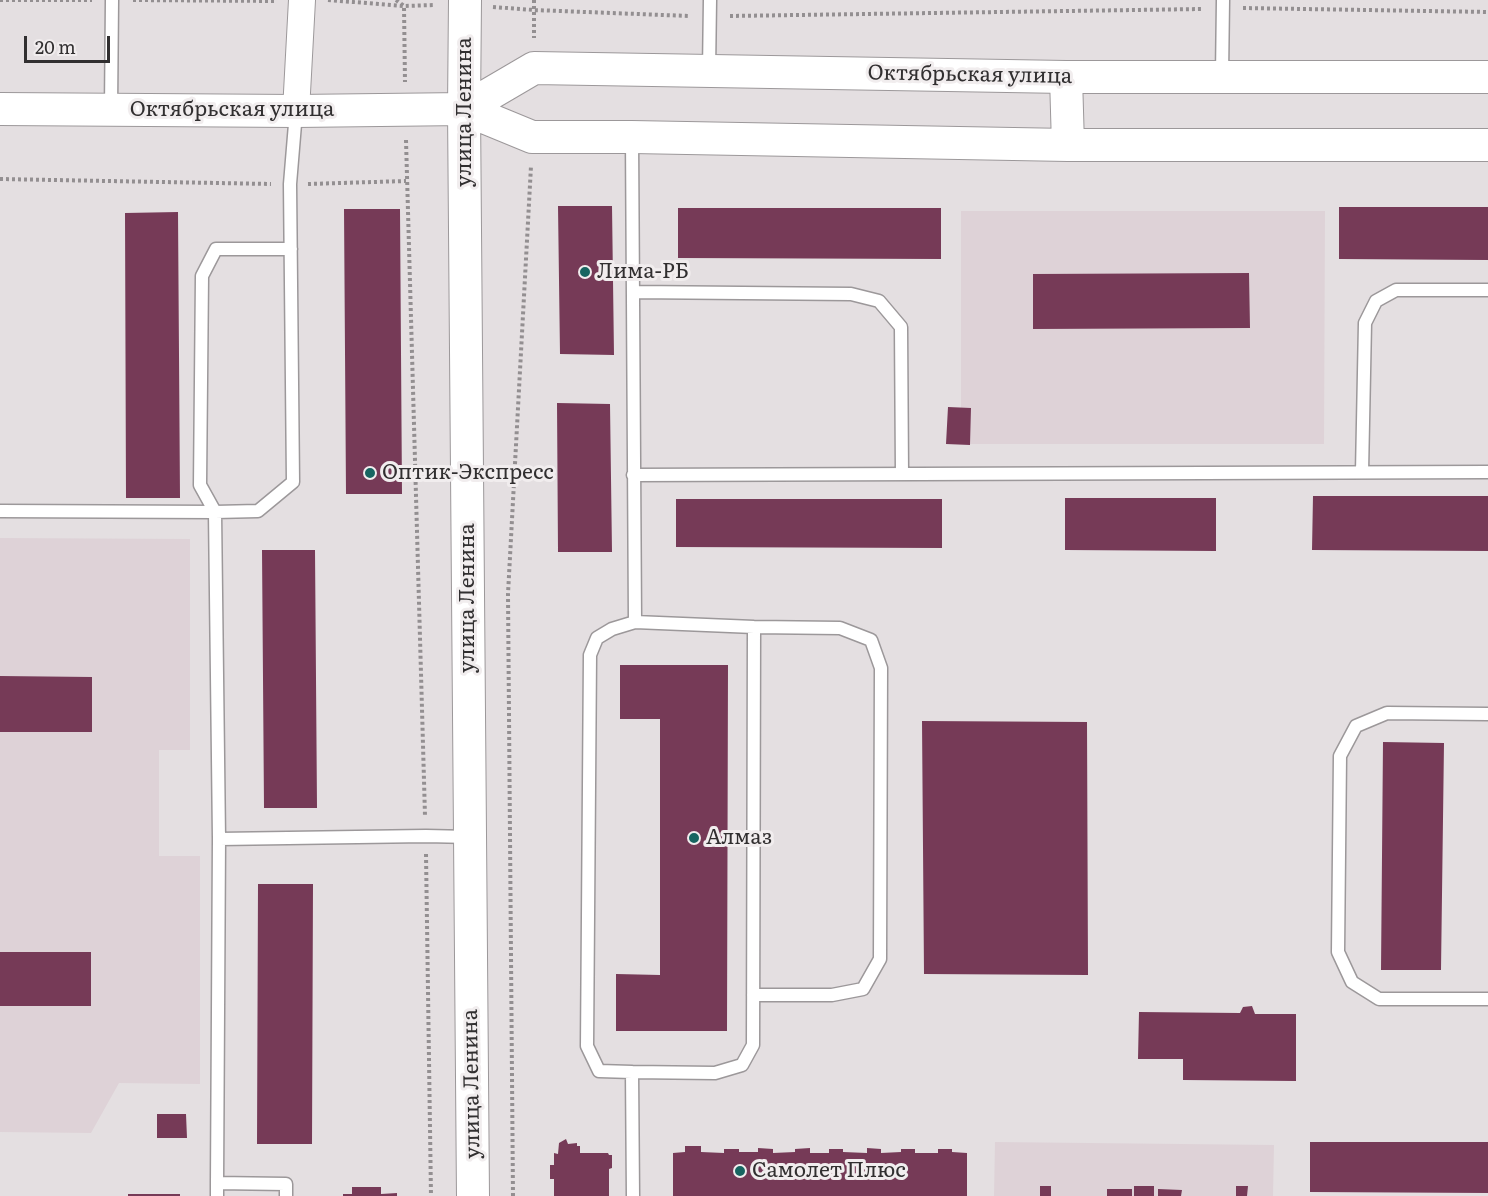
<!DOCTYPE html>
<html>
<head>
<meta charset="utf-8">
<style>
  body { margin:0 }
  #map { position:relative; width:1488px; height:1196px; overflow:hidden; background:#e4dfe1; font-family:Literata,serif }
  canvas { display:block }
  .scale { position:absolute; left:24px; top:36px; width:86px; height:27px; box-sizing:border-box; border:3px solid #312f30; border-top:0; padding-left:8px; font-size:18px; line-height:21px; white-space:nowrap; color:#312f30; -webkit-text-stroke:4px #f1edee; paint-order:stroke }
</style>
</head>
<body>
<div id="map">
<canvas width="1488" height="1196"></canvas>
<div class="scale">20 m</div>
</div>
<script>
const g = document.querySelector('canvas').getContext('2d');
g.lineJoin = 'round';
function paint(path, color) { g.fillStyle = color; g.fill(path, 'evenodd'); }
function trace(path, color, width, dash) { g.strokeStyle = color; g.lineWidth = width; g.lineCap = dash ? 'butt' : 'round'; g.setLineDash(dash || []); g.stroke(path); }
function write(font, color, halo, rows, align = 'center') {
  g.font = font + ' Literata,serif'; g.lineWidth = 6; g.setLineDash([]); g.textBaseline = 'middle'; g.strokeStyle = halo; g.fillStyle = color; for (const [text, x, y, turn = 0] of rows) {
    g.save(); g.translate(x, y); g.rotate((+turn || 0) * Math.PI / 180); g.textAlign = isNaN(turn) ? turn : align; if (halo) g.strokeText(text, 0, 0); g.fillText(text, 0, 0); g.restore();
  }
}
paint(new Path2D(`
  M961,211H1325L1324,444H961Z
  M0,538L190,539V750H159V856H200V1084L119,1083L91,1133L0,1132Z
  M995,1142L1274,1145L1273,1196H994Z`), '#ded2d7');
paint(new Path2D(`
  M558,206H612L614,355L560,354Z
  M1339,207H1488V260L1339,259Z
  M678,208H941V259L678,258Z
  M344,209H400L402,494H346Z
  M178,212L180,498H126L125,213Z
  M1249,273L1250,328L1033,329V274Z
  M557,403L610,404L612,552H558Z
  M948,407L971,408L970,445L946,444Z
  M1313,496H1488V551L1312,550Z
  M1065,498H1216V551L1065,550Z
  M676,499H942V548L676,547Z
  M262,550H315L317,808H264Z
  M620,665H728L727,1031H616V974L660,975V719H620Z
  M0,676L92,677V732H0Z
  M922,721L1087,722L1088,975L924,974Z
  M1383,742L1444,743L1441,970H1381Z
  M258,884H313L312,1144H257Z
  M0,952H91V1006H0Z
  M1252,1006L1255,1014H1296V1081L1183,1080V1059H1138L1139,1012L1240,1013L1243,1007Z
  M157,1114H186L187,1138H157Z
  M566,1139L568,1144L577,1143V1146H580V1153H608L609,1155H612V1168L609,1169V1196H554V1179H550V1165H554V1153L558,1154L559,1143Z
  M1310,1142H1488V1193L1310,1192Z
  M685,1146H701V1152L724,1153V1149H739V1152H758V1148L773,1149V1153L795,1152V1149L810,1148V1153H829V1149H843V1152L867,1153V1148L881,1149V1153L901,1152V1149H915V1153H938V1149H952V1152L967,1153V1196H673V1153L685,1152Z
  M1040,1186H1051V1196H1040Z
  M1134,1186H1154V1196H1134Z
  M1236,1186H1248L1247,1196H1236Z
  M352,1187H381V1194L397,1193V1196H343V1194H352Z
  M1107,1189H1132V1196H1107Z
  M1158,1189L1182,1190L1181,1196H1158Z
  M128,1194H180V1196H128Z`), '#763a57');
const service = new Path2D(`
  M709,71L710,0
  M1222,75L1223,0
  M111,109L112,0
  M632,138C634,299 633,461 635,622
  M291,249H216L202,276L200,485L215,512L258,511L293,482L290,184L296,112
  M634,292L851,294L879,301L901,327L902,474
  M1362,472L1365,323L1376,301L1396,290H1488
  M633,475L1488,472
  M0,511L215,512L219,839L426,836L470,837
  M1488,714L1387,713L1356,726L1340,756L1338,952L1352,982L1379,999H1488
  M219,839L217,1183L286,1184V1196
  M632,1072L715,1073L742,1065L753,1045L754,627
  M217,1196V1183
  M633,1196L632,1072L599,1071L587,1046L590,655L597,638L612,629L635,622L754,627L840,628L871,640L881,668L880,959L863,989L832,995H753`);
const minor = new Path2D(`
  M296,111L302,0`);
const tertiary = new Path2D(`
  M465,0L464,109L473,1196
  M1066,77L1068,145
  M0,109L296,111L464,109L532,137H632L1068,145H1488
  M464,109L534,68L1066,77H1488`);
trace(service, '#9c989a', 15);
trace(minor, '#9c989a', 28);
trace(tertiary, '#9c989a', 34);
trace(new Path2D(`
  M0,0H92
  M133,0L275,1
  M328,0L404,6L435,5
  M396,0L404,6L405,82
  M534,0V38
  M493,7L534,10L689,16
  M1243,8L1488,12
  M730,16L1202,9
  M406,140L425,816
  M0,179L271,184
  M308,184L406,181
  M426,854L431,1196
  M513,1196L508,594L531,166`), '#938f91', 4, [3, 3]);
trace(service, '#fff', 12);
trace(minor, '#fff', 26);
trace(tertiary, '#fff', 32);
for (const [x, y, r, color] of [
  [585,272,6,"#176561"],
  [370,473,6,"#176561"],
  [694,838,6,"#176561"],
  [740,1171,6,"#176561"]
]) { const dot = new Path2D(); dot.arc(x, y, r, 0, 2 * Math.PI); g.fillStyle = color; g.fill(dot); trace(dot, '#f1edee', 2); }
write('21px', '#312f30', '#f1edee', [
  ["Октябрьская улица",970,75,1],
  ["Октябрьская улица",232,110],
  ["улица Ленина",465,112,-90],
  ["улица Ленина",468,598,-90],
  ["улица Ленина",472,1084,-91]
]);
write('21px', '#312f30', '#f1edee', [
  ["Лима-РБ",597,272],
  ["Оптик-Экспресс",382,473],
  ["Алмаз",706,838],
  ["Самолет Плюс",752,1171]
], 'left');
</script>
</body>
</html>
